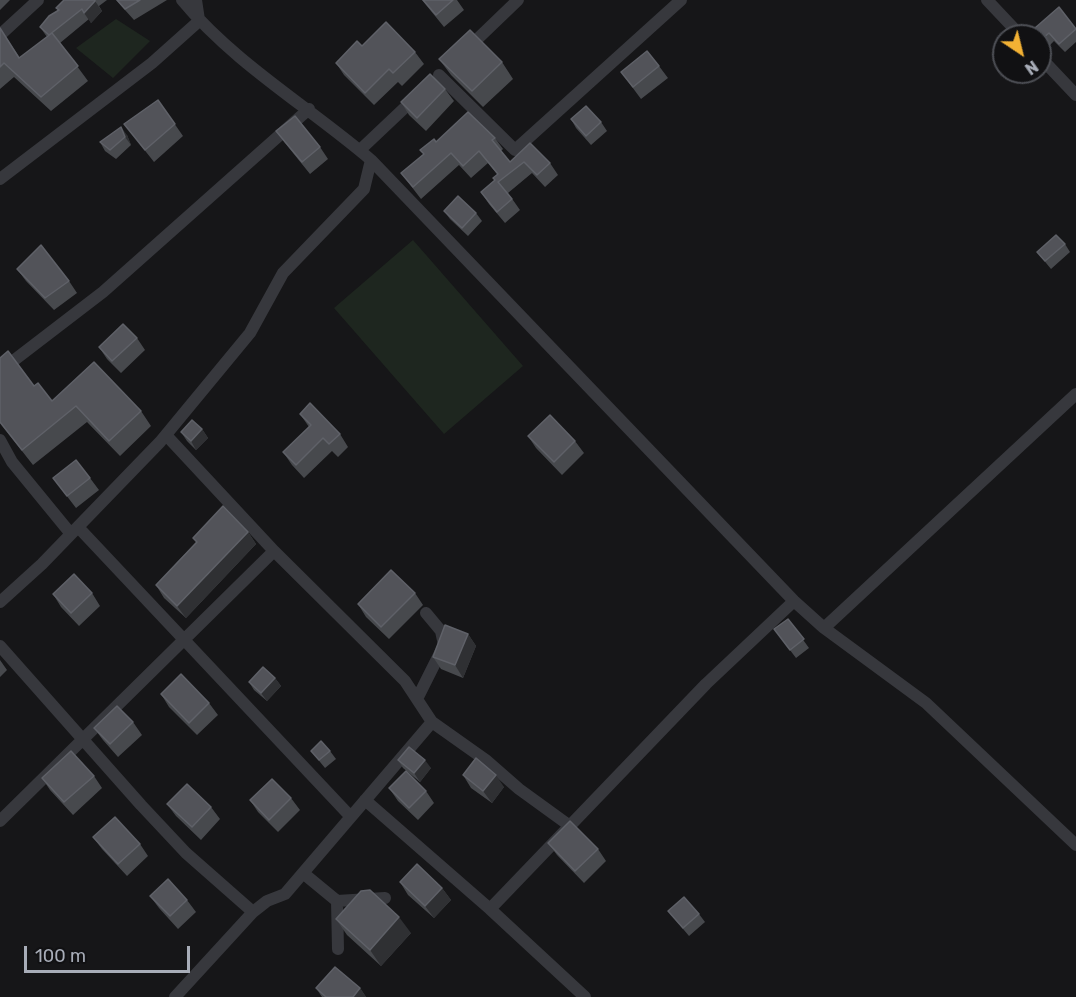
<!DOCTYPE html>
<html>
<head>
<meta charset="utf-8">
<style>
  body { margin:0 }
  #map { position:relative; width:1076px; height:997px; overflow:hidden; background:#161618; font-family:Rubik,sans-serif }
  canvas { display:block }
  .north { position:absolute; left:992px; top:24px; width:60px; height:60px; box-sizing:border-box; background:#111113; border:2px solid #4d4f55; border-radius:50%; rotate:145deg; font-size:16px; font-weight:700; line-height:24px; text-align:center; color:#a8adb8 }
  .north::after { content:''; display:block; margin:auto; width:21px; height:27px; background:#f2b134; clip-path:polygon(50% 0,100% 100%,50% 72%,0 100%) }
  .scale { position:absolute; left:24px; top:946px; width:166px; height:27px; box-sizing:border-box; border:3px solid #a8adb8; border-top:0; padding-left:8px; font-size:18px; line-height:21px; white-space:nowrap; color:#a8adb8; -webkit-text-stroke:4px #111113; paint-order:stroke }
</style>
</head>
<body>
<div id="map">
<canvas width="1076" height="997"></canvas>
<div class="north">N</div>
<div class="scale">100 m</div>
</div>
<script>
const g = document.querySelector('canvas').getContext('2d');
g.lineJoin = 'round';
function paint(path, color) { g.fillStyle = color; g.fill(path, 'evenodd'); }
function trace(path, color, width, dash) { g.strokeStyle = color; g.lineWidth = width; g.lineCap = dash ? 'butt' : 'round'; g.setLineDash(dash || []); g.stroke(path); }
paint(new Path2D(`
  M116,19L150,41L113,78L76,48Z
  M413,240L523,366L444,434L334,308Z`), '#1e261f');
trace(new Path2D(`
  M182,0C234,63 309,107 371,160L794,601L824,628L1076,394
  M196,0L199,20
  M987,0L1021,36
  M0,35L38,0
  M467,49L518,0
  M1040,57L1076,95
  M439,75L515,150L681,0
  M360,150L415,98
  M0,179L152,63L199,21
  M0,371L103,292L309,109
  M166,435L274,551L405,681L432,722L487,761L519,789L570,826
  M0,440L12,462L71,534
  M78,527L350,816
  M0,602L42,564L160,442L250,333L283,273L364,189L371,160
  M824,628L926,703L1076,845
  M0,646L141,805L186,853L253,912
  M417,699L444,645L441,631L426,613
  M365,800L490,909L706,684L794,601
  M0,821L274,551
  M303,873L337,901L385,898
  M337,901L338,949
  M490,909L585,997
  M175,997L253,912L267,901L285,894L432,722`), '#37383d', 12);
paint(new Path2D(`
  M0,0H10L0,10Z
  M64,0H107L99,6L102,11L91,23L89,19L60,43L88,81L51,111L14,77L0,89V28L20,58L47,37L40,27L58,11L56,8Z
  M116,0H167L134,20Z
  M422,0H457L464,10L444,27Z
  M1035,28H1076V42L1065,52L1054,41L1049,46Z
  M362,46L415,52L424,64L402,86L398,82L374,105L344,75L336,63Z
  M439,59L502,62L513,79L483,107L451,75Z
  M659,66L668,78L641,99L621,72Z
  M445,89L454,101L426,131L409,115L401,102Z
  M158,100L183,136L154,162L124,124Z
  M571,119L601,122L607,131L591,145L576,128Z
  M276,131L320,147L328,159L310,174L285,143Z
  M127,135L131,145L116,159L105,151L100,142Z
  M495,138L503,149L501,151L510,162L550,163L558,175L545,187L532,173L508,193L520,210L505,223L489,204L481,192L495,180L497,174L488,163L471,178L459,165L421,199L401,173L423,155L436,142Z
  M444,211L476,213L482,221L468,236L450,219Z
  M1065,244L1070,252L1051,269L1037,252Z
  M17,269L69,281L77,293L54,310L26,281Z
  M137,338L145,350L121,373L107,359L99,347Z
  M34,386L52,401L141,411L151,426L120,456L87,422L33,465L0,423Z
  M300,414L340,434L348,447L338,457L332,451L304,478L292,465L283,452L309,427Z
  M202,429L208,438L196,450L187,441L181,432Z
  M528,436L575,441L584,453L562,475L536,448Z
  M53,478H90L99,490L76,508Z
  M248,532L256,544L186,618L164,598L156,585L196,542L193,538Z
  M92,593L100,606L79,626L61,607L53,594Z
  M415,593L423,605L389,639L366,617L358,604Z
  M788,619L809,648L796,658L774,629Z
  M468,634L476,646L463,678L441,669L433,657Z
  M0,660L7,670L0,677Z
  M275,678L281,686L267,701L254,690L249,682Z
  M161,694L209,703L218,715L197,735L169,707Z
  M133,722L142,735L118,757L103,740L94,728Z
  M311,751H330L336,759L325,768Z
  M398,760L431,768L420,782L403,768Z
  M463,775L504,787L492,803L471,788Z
  M94,776L102,788L73,815L50,790L42,778Z
  M389,788L426,791L434,803L418,820L398,801Z
  M291,798L300,810L278,832L258,812L250,800Z
  M167,804L211,807L220,819L201,840L176,816Z
  M93,837L140,844L148,856L127,876L102,849Z
  M548,843L598,849L606,861L584,883L557,855Z
  M400,882L442,888L451,900L434,918L408,895Z
  M150,896L187,900L196,912L178,929L159,908Z
  M668,911L699,914L705,922L689,936Z
  M336,919L411,933L381,966L347,935Z
  M316,988H360L366,997H322Z`), '#47494d');
paint(new Path2D(`
  M95,1L102,11L91,23L84,13Z
  M121,127L127,135L131,145L125,137Z
  M202,429L208,438L196,450L191,441Z
  M248,532L256,544L186,618L177,606Z
  M468,634L476,646L463,678L455,665Z
  M275,678L281,686L267,701L261,693Z
  M425,760L431,768L420,782L414,773Z
  M496,775L504,787L492,803L483,791Z
  M442,888L451,900L434,918L425,906Z
  M399,917L411,933L381,966L370,950Z
  M360,988L366,997H353Z`), '#2f3033');
const building = new Path2D(`
  M64,0H95V1L84,13L82,9L49,35L40,27L49,16L59,10L56,8Z
  M117,0H140L125,9Z
  M423,0H453L436,15Z
  M1059,7L1076,29L1059,44L1049,33L1043,38L1035,28Z
  M386,22L415,52L393,73L389,69L365,93L336,63L357,41L362,46Z
  M0,28L19,58L52,33L78,66L41,97L4,63L0,67Z
  M470,30L502,62L472,91L439,59Z
  M647,51L659,66L633,87L621,72Z
  M430,74L445,89L417,118L401,102Z
  M158,100L175,124L145,150L124,124Z
  M586,106L601,122L586,136L571,119Z
  M468,112L495,138L492,140L510,162L530,143L550,163L537,175L524,162L498,182L512,199L497,212L481,192L495,180L493,178L498,174L479,151L463,166L451,153L413,187L401,173L424,154L420,150L434,139L436,142Z
  M295,116L320,147L302,162L276,131Z
  M121,127L125,137L110,150L100,142Z
  M458,196L476,213L462,228L444,211Z
  M1056,235L1065,244L1045,261L1037,252Z
  M41,245L69,281L45,298L17,269Z
  M123,324L137,338L112,361L99,347Z
  M8,351L34,386L38,383L52,401L94,362L141,411L109,441L76,406L22,450L0,422V358Z
  M310,403L340,434L329,444L323,438L296,465L283,452L311,425L300,414Z
  M550,415L575,441L554,462L528,436Z
  M192,420L202,429L191,441L181,432Z
  M76,460L90,478L67,496L53,478Z
  M223,506L248,532L177,606L156,585L197,542L193,538Z
  M391,570L415,593L381,627L358,604Z
  M74,574L92,593L71,613L53,594Z
  M788,619L804,639L790,650L774,629Z
  M445,625L468,634L455,665L433,657Z
  M263,667L275,678L261,693L249,682Z
  M181,674L209,703L189,723L161,694Z
  M117,706L133,722L110,744L94,728Z
  M321,741L330,751L319,760L311,751Z
  M409,747L425,760L414,773L398,760Z
  M71,751L94,776L64,802L42,778Z
  M476,758L496,775L483,791L463,775Z
  M406,771L426,791L409,808L389,788Z
  M272,779L291,798L269,820L250,800Z
  M187,784L211,807L192,827L167,804Z
  M115,817L140,844L118,864L93,837Z
  M570,821L598,849L575,871L548,843Z
  M417,864L442,888L425,906L400,882Z
  M168,879L187,900L170,916L150,896Z
  M370,890L399,917L370,950L336,919L361,891Z
  M684,897L699,914L683,928L668,911Z
  M335,967L360,988L353,997H326L316,988Z`);
paint(building, '#525359');
trace(building, '#5f6168', 1.5);
</script>
</body>
</html>
